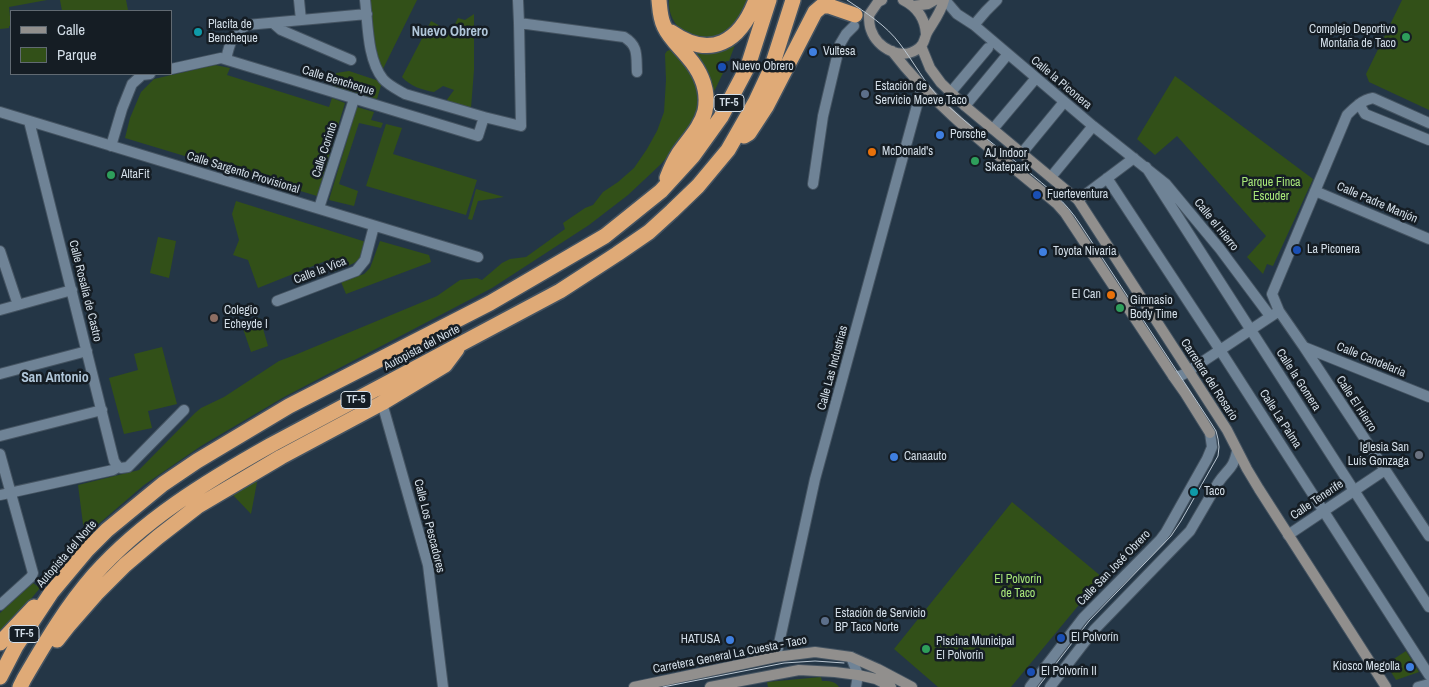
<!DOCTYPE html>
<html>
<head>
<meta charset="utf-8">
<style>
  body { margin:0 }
  #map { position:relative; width:1429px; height:687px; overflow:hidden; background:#243646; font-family:"Archivo Narrow",sans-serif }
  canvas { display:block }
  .legend { position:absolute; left:10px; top:10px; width:162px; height:65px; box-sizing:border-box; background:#151d24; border:1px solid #616a72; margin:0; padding:6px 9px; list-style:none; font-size:15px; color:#d3dee8 }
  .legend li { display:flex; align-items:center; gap:10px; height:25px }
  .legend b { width:25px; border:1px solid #616a72 }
</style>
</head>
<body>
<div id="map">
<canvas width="1429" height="687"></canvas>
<ul class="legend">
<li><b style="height:6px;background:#918f8d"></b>Calle</li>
<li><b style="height:14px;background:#325018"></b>Parque</li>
</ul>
</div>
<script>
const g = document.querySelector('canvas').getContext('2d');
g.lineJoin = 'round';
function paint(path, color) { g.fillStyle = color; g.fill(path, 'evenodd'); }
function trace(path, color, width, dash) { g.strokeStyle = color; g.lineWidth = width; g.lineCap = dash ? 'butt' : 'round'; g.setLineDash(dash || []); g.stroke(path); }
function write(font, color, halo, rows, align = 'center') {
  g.font = font + ' "Archivo Narrow",sans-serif'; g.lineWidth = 5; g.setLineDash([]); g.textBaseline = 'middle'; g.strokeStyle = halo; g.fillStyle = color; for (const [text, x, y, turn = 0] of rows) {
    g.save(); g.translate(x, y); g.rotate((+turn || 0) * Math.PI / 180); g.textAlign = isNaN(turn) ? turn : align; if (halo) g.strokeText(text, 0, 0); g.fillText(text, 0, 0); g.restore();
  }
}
paint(new Path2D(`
  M0,0H47L9,7L11,26H9V28L0,29Z
  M60,0H126L128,10L120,11H62Z
  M369,0H417L382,71L376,54Z
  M669,0H747C742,16 727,40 708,40C705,39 700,37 697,37C693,36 689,35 686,33C674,27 668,12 669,0Z
  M1402,0H1429V110L1369,82L1366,74Z
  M474,14V70L471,108L446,101L454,90L443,86L434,92C422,90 410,86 402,77L431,21L451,32L458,18L465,20Z
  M736,42L729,61H726L721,72L723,73L710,100L691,50Z
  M670,50L673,51L679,57L691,71L694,80L697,88L699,103L697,114L694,121L678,144L661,164L628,195L589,225L492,288L284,397L201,446L144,485L88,533L83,524L78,485L139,470L195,413L201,408L224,397L279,361L295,355L437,296L460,280L477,278L482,280L502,263L510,259L526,257L565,229L563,223L585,208L593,205L603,192L618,182L634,168L647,149L657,131L664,112L666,80L665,54L667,51Z
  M215,65L230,68L227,75L329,107L332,98L345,103L317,196L125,138L130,118L141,92L154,79Z
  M349,71L382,82L377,99L333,86L336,73Z
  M1175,76L1313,179L1273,266L1267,264L1263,274L1247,257L1266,236L1177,136L1155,155L1137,139Z
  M357,107L374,112L371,120L383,123L381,128L359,123L339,184L358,191L354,206L329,200Z
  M386,124L402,128L393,154L477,180L466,215L366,186Z
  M476,189L504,197L478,201L472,220L468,219Z
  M236,201L366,242C361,265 353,263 333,272L328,260L258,288L248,260L233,255L239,240L232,214Z
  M158,237L176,241L169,278L150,273Z
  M380,241L429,255L431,262L346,294L341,282L364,274L370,268Z
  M260,318L268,346L251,352L241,323Z
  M162,347L177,404L148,411L152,428L124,434L109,378L138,370L134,354Z
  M258,477L251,514L231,493Z
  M1012,502L1102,577L1011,687H938L894,649Z
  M33,583L40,588L0,636V613Z
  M1406,651L1419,672L1396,680L1386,664Z
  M821,677L822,681C829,681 835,681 839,687H768L767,682Z`), '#325018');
const street = new Path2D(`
  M299,0L301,20
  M365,0C368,24 367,59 383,79C388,85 398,90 405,94L484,117L521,126L519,23L518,0
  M945,0L957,14L974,25L1093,126L1166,184L1220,249L1270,316
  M273,23L281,30L351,60
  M519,23L624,37C639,46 636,56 637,72
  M974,25L986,11L997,0
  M226,59C230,42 232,34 247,25L367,14
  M171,69L221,58L478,136L484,117
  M951,92L988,48
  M1359,104L1365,114L1429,140
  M965,106L1008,54
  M0,112L478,257
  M29,121L114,461L118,467
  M993,129L1036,78
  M111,146L122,109L132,84L142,75L150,74
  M1022,153L1064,102
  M1146,167L1429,607
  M1051,177L1093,126
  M1107,178L1220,350L1429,675
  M813,184L823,116L840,44L846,34L854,26
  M1315,191L1429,239
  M1078,200L1134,158
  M319,208L354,99
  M0,251L18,305
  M1272,294L1347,115C1355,107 1362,100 1373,98L1429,123
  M277,301L356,271L365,260L374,226
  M0,310L72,290
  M1279,311L1304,347L1429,536
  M1304,347L1429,397
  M0,374L87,351
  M1173,376H1180L1184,374L1279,311L1272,294
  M382,403L428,565L443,687
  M0,436L102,410
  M0,454L33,573L31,577L0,605
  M0,495L113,470L118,467L121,468L128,467L184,410
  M1288,535L1385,470
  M776,657L815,479L922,87
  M851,657L858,675L856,687
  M1030,687L1083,618L1160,540L1166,532L1207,459L1212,447L1210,433
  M1050,687L1094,630L1190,531L1218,483C1228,468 1233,470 1237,451
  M1418,687L1429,684`);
const secondary = new Path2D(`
  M882,0L878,2L869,15C869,20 869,25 871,30C877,48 902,62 919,48C925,44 924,37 928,31C934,21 941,12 944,0
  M903,0C917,7 925,19 926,34
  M913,6L928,4L935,0
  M921,46L930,68L941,83L965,106L1078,200L1227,430L1247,469L1259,489L1386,687
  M892,51C937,110 1000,156 1057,204L1065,213L1173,376L1185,393L1210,433
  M634,687L776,657L815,652L851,657L878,669L912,687
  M710,687L799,670L835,672L858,675L876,679L891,687`);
const highway = new Path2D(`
  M659,0C660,10 660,18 664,26C670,39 680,47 688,57C701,72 709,91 705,111C701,127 688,140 679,153C674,161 670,170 667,178
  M671,32C711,60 740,42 756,0
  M744,136L749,133L766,107L815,12L822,6H829L855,15
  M57,640L68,626L96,594L125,565L158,537L198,506L281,457L382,403L445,365L457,349
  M0,643L34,607
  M0,677L16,646L51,593L87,550L107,530L163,484L197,461L289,406L490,303L605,236L661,191L693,156L721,117L748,66L769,0
  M20,687L24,679C45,643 66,607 94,575C143,520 207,481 271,445L560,291L617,254L649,232L672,211L698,186L728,150L756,101L771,69L793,0`);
trace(street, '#445361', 12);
trace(secondary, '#445361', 12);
trace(highway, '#445361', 18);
trace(street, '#6f8396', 10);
trace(secondary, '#918f8d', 10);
trace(highway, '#dfaa77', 15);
trace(new Path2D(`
  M847,0C866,13 886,25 900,44C914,62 924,83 941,99C967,125 998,147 1026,170C1047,187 1066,202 1080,224L1211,423L1216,431L1218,439L1219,447L1218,456L1181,521L1171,536L1089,621L1038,687
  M663,687L784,663L815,661L844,663`), '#bcc8d3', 1);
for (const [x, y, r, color] of [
  [198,32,5,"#0f9aa8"],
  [1406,37,5,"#2e9e5b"],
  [813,52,5,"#3f7fe0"],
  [722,67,5,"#1a4fb4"],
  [865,94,5,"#5c6f8a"],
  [940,135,5,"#3f7fe0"],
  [872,152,5,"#e8710a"],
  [975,161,5,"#2e9e5b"],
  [111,175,5,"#2e9e5b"],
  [1037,195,5,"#1a4fb4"],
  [1297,250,5,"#1a4fb4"],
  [1043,252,5,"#3f7fe0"],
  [1111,295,5,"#e8710a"],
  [1120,308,5,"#2e9e5b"],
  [214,318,5,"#8d6e63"],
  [1419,455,5,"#6b7280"],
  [894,457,5,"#3f7fe0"],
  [1194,492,5,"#0f9aa8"],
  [825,621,5,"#5c6f8a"],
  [1061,638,5,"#1a4fb4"],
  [730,640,5,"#3f7fe0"],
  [926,649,5,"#2e9e5b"],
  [1410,667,5,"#3f7fe0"],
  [1031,672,5,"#1a4fb4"]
]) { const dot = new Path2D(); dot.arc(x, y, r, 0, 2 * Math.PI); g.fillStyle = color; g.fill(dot); trace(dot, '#151d24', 2); }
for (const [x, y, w] of [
  [729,103,30],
  [356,400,30],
  [24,634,30]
]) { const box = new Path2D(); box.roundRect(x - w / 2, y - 8.5, w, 17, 4); g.fillStyle = '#151d24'; g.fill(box); trace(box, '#d3dee8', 1); }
write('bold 11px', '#d3dee8', null, [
  ["TF-5",729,103],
  ["TF-5",356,400],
  ["TF-5",24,634]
]);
write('12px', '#d3dee8', '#151d24', [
  ["Placita de",208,25],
  ["Bencheque",208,39],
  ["Complejo Deportivo",1396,30,"right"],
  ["Montaña de Taco",1396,44,"right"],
  ["Vultesa",823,52],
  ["Nuevo Obrero",732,67],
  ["Estación de",875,87],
  ["Servicio Moeve Taco",875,101],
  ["Porsche",950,135],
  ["McDonald's",882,152],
  ["AJ Indoor",985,154],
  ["Skatepark",985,168],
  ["AltaFit",121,175],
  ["Fuerteventura",1047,195],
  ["La Piconera",1307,250],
  ["Toyota Nivaria",1053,252],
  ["El Can",1101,295,"right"],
  ["Gimnasio",1130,301],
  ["Body Time",1130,315],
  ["Colegio",224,311],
  ["Echeyde I",224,325],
  ["Iglesia San",1409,448,"right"],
  ["Luís Gonzaga",1409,462,"right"],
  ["Canaauto",904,457],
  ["Taco",1204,492],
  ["Estación de Servicio",835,614],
  ["BP Taco Norte",835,628],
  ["El Polvorín",1071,638],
  ["HATUSA",720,640,"right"],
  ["Piscina Municipal",936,642],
  ["El Polvorín",936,656],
  ["Kiosco Megolla",1400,667,"right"],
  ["El Polvorín II",1041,672]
], 'left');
write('12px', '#d3dee8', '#151d24', [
  ["Calle Bencheque",338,81,17],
  ["Calle la Piconera",1061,83,40],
  ["Calle Corinto",325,150,-72],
  ["Calle Sargento Provisional",243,173,17],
  ["Calle Padre Manjón",1377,203,23],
  ["Calle el Hierro",1216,225,51],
  ["Calle la Vica",320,271,-21],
  ["Calle Rosalía de Castro",85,291,76],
  ["Autopista del Norte",422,348,-28],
  ["Calle Candelaria",1371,360,22],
  ["Calle Las Industrias",833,368,-75],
  ["Carretera del Rosario",1209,380,57],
  ["Calle la Gomera",1298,380,57],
  ["Calle El Hierro",1356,404,57],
  ["Calle La Palma",1280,419,57],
  ["Calle Tenerife",1317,500,-34],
  ["Calle Los Pescadores",429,526,76],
  ["Autopista del Norte",67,554,-49],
  ["Calle San José Obrero",1114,568,-46],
  ["Carretera General La Cuesta - Taco",730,655,-11]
]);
write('12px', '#a8e779', '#151d24', [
  ["Parque Finca",1271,183],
  ["Escuder",1271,197],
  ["El Polvorín",1018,580],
  ["de Taco",1018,594]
]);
write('bold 14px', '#afc5d8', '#151d24', [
  ["Nuevo Obrero",450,32],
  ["San Antonio",55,378]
]);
</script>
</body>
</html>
